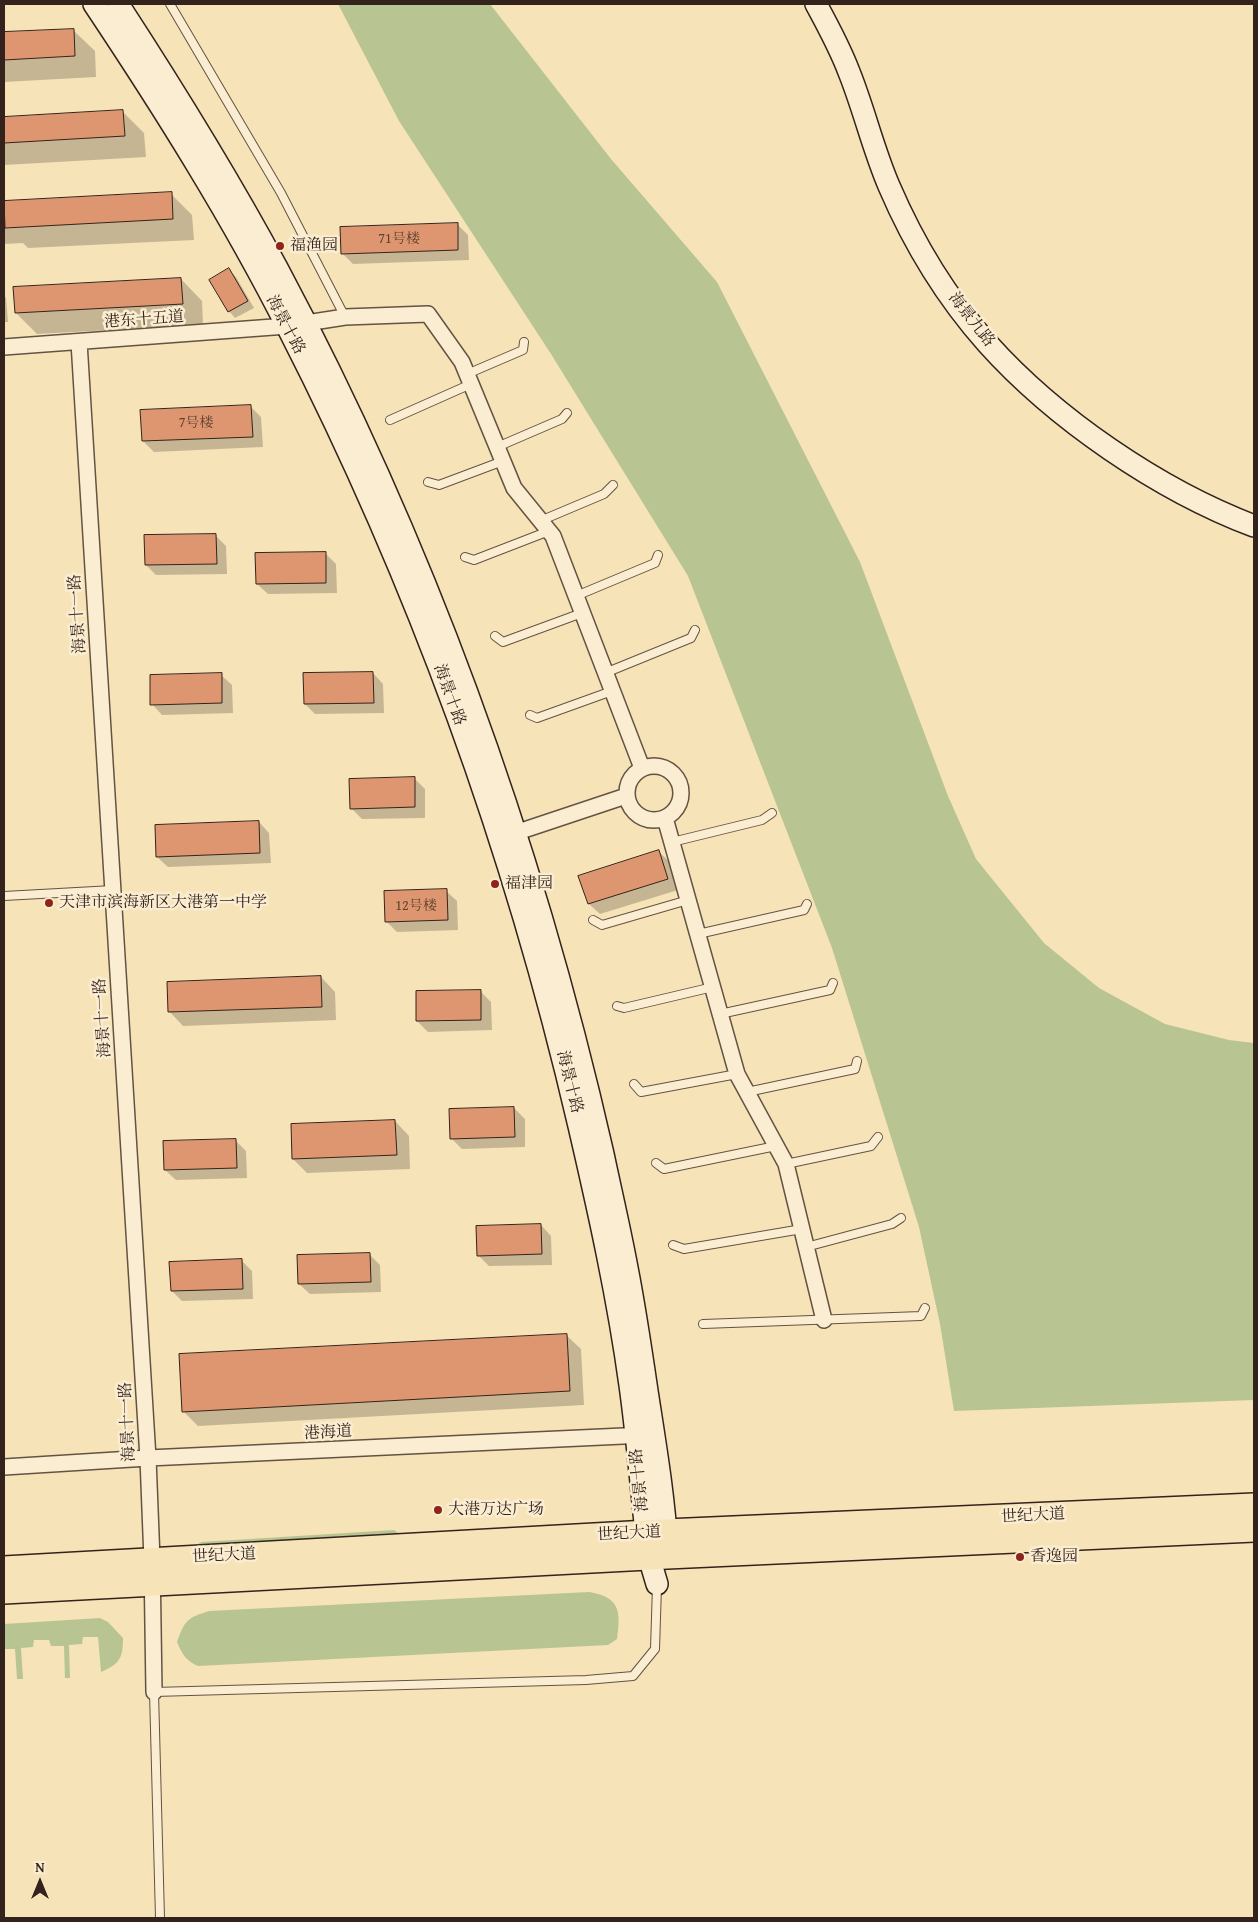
<!DOCTYPE html>
<html>
<head>
<meta charset="utf-8">
<style>
  body { margin:0 }
  #map { position:relative; width:1258px; height:1922px; overflow:hidden; background:#f7e3b8; font-family:"Gentium Book Plus",serif }
  canvas { display:block }
  .frame { position:absolute; inset:0; border:5px solid #33231c; pointer-events:none }
  .north { position:absolute; left:15px; top:1857px; width:50px; height:50px; -webkit-text-stroke:4px #faedd1; paint-order:stroke; rotate:0deg; font-size:14px; font-weight:700; line-height:20px; text-align:center; color:#33231c }
  .north::after { content:''; display:block; margin:auto; width:18px; height:22px; background:#33231c; clip-path:polygon(50% 0,100% 100%,50% 72%,0 100%) }
</style>
</head>
<body>
<div id="map">
<canvas width="1258" height="1922"></canvas>
<div class="frame"></div>
<div class="north">N</div>
</div>
<script>
const g = document.querySelector('canvas').getContext('2d');
g.lineJoin = 'round';
function paint(path, color) { g.fillStyle = color; g.fill(path, 'evenodd'); }
function trace(path, color, width, dash) { g.strokeStyle = color; g.lineWidth = width; g.lineCap = dash ? 'butt' : 'round'; g.setLineDash(dash || []); g.stroke(path); }
function write(font, color, halo, rows, align = 'center') {
  g.font = font + ' "Gentium Book Plus","Noto Serif SC",serif'; g.lineWidth = 5; g.setLineDash([]); g.textBaseline = 'middle'; g.strokeStyle = halo; g.fillStyle = color; for (const [text, x, y, turn = 0] of rows) {
    g.save(); g.translate(x, y); g.rotate((+turn || 0) * Math.PI / 180); g.textAlign = isNaN(turn) ? turn : align; if (halo) g.strokeText(text, 0, 0); g.fillText(text, 0, 0); g.restore();
  }
}
paint(new Path2D(`
  M338,4H490L611,159L717,282L860,562L948,796L976,859L1044,943L1099,988L1165,1024L1229,1040L1254,1043V1400L954,1411L940,1324L919,1227L832,948L688,576L551,354L399,121Z
  M394,1530L400,1534L398,1536L199,1547L198,1544L201,1542Z
  M589,1592C620,1597 621,1611 617,1639L608,1645L198,1666C186,1661 182,1654 177,1642C185,1620 187,1618 209,1611Z
  M100,1618L108,1622L123,1638C123,1658 120,1664 101,1672L98,1637H83L82,1644L69,1645L70,1678H65L64,1646H51L49,1640H34L33,1647L21,1648L23,1679H17L15,1649H4V1624Z`), '#b8c593');
paint(new Path2D(`
  M73,30L95,51L96,77L4,82V34Z
  M123,112L144,133L146,157L4,165V118Z
  M171,194L192,215L194,240L28,248L23,243L4,244V203Z
  M457,224L468,235L469,260L353,264L342,253Z
  M229,270L236,277L254,308L235,318L229,311Z
  M181,279L202,301L203,325L37,334L16,313Z
  M4,295L6,298L8,322H4Z
  M251,407L261,417L263,447L154,452L143,441Z
  M215,535L226,546L227,574L156,575L146,565Z
  M325,553L336,564L337,593L268,594L257,584Z
  M373,673L383,684L384,713L315,714L305,704Z
  M221,675L232,685L233,713L162,715L152,704Z
  M414,778L425,789V818L362,819L351,808Z
  M259,822L269,833L271,863L168,867L157,857Z
  M659,852L670,862L678,890L600,914L589,904Z
  M446,891L457,901L458,930L397,932L386,921Z
  M321,977L335,992L336,1020L183,1026L169,1011Z
  M480,991L491,1002L492,1030L428,1032L417,1021Z
  M514,1108L525,1119V1147L462,1149L451,1138Z
  M395,1121L409,1136L410,1169L307,1173L293,1159Z
  M235,1140L246,1151L247,1178L176,1180L165,1170Z
  M541,1225L551,1236L552,1265L489,1266L478,1255Z
  M369,1254L380,1265L381,1292L310,1294L299,1284Z
  M242,1261L252,1271L253,1299L182,1301L172,1291Z
  M566,1335L581,1349L584,1405L198,1426L183,1411Z`), '#0003');
const building = new Path2D(`
  M74,29L75,56L4,60V32Z
  M123,110L125,136L4,143V117Z
  M172,192L173,219L5,228L4,201Z
  M458,223V250L341,254L340,227Z
  M229,268L248,301L228,312L209,280Z
  M181,278L183,304L15,313L13,287Z
  M251,405L253,437L142,441L140,410Z
  M216,534L217,564L145,565L144,535Z
  M326,552V583L256,584L255,553Z
  M373,672L374,703L304,704L303,673Z
  M222,673V703L150,705V675Z
  M415,777V807L350,809L349,779Z
  M259,821L260,853L156,857L155,825Z
  M659,850L668,879L588,904L578,876Z
  M447,889L448,920L385,922L384,891Z
  M321,976L322,1007L168,1012L167,982Z
  M481,990V1020L416,1021V991Z
  M514,1107L515,1137L450,1139L449,1109Z
  M395,1120L397,1155L292,1159L291,1124Z
  M236,1139L237,1168L164,1170L163,1141Z
  M541,1224L542,1254L477,1256L476,1226Z
  M370,1253L371,1282L298,1284L297,1255Z
  M242,1259L243,1289L171,1291L169,1262Z
  M567,1334L570,1391L182,1412L179,1354Z`);
paint(building, '#dd966f');
trace(building, '#33231c', 1);
const lane = new Path2D(`
  M170,4L281,193L345,317
  M467,374L523,350L524,342
  M390,420L471,384
  M497,447L562,419L567,413
  M428,482L439,485L503,461
  M540,521L604,494L613,485
  M465,557L474,560L549,531
  M576,596L655,563L658,555
  M495,636L503,642L582,613
  M605,673L691,638L695,630
  M530,715L537,718L612,691
  M672,842L762,820L772,813
  M4,896L113,890
  M593,920L602,925L688,900
  M698,934L804,910L807,904
  M617,1006L624,1008L713,987
  M720,1014L830,990L833,983
  M634,1084L641,1092L737,1074
  M747,1092L855,1069L857,1061
  M656,1163L664,1169L776,1146
  M786,1164L871,1146L878,1137
  M673,1245L684,1249L802,1229
  M806,1247L892,1224L901,1218
  M703,1324L921,1316L925,1308
  M160,1918L154,1692L586,1680L633,1676L655,1649L657,1586`);
const street = new Path2D(`
  M79,342L148,1458L152,1560L154,1692
  M4,347L287,326L345,317L428,314L462,362L514,488L553,536L642,768
  M627 793a27 27 0 1 1 54 0a27 27 0 1 1-54 0Z
  M665,818L737,1074L786,1164L824,1320
  M506,836L626,796
  M4,1467L148,1458L645,1435`);
const secondary = new Path2D(`
  M94,4C164,109 232,217 289,330C418,582 515,850 579,1126C599,1212 618,1298 630,1385C637,1435 641,1484 646,1533L649,1557L657,1584
  M118,4C174,90 228,177 277,268C426,547 533,846 603,1154C611,1192 620,1230 627,1268C635,1309 641,1350 647,1391C655,1443 664,1496 667,1548
  M816,4C828,26 840,48 849,72C864,109 873,149 889,186C913,242 947,298 987,343C1055,419 1159,490 1254,526`);
const primary = new Path2D(`
  M4,1569L666,1532L1254,1506
  M4,1591L667,1556L1254,1529`);
trace(lane, '#645343', 10);
trace(street, '#645343', 18);
trace(secondary, '#33231c', 24);
trace(primary, '#33231c', 28);
trace(lane, '#faedd1', 8);
trace(street, '#faedd1', 15);
trace(secondary, '#faedd1', 21);
trace(primary, '#f7e3b8', 25);
for (const [x, y, r, color] of [
  [280,246,5,"#8f2418"],
  [495,884,5,"#8f2418"],
  [49,903,5,"#8f2418"],
  [438,1510,5,"#8f2418"],
  [1020,1557,5,"#8f2418"]
]) { const dot = new Path2D(); dot.arc(x, y, r, 0, 2 * Math.PI); g.fillStyle = color; g.fill(dot); trace(dot, '#faedd1', 2); }
write('14px', '#5e4031', null, [
  ["71号楼",399,239],
  ["7号楼",196,423],
  ["12号楼",416,906]
]);
write('16px', '#33231c', '#faedd1', [
  ["福渔园",290,246],
  ["福津园",505,884],
  ["天津市滨海新区大港第一中学",59,903],
  ["大港万达广场",448,1510],
  ["香逸园",1030,1557]
], 'left');
write('16px', '#33231c', '#faedd1', [
  ["港东十五道",144,320,-4],
  ["海景九路",971,320,52],
  ["海景十路",285,325,62],
  ["海景十一路",78,614,-94],
  ["海景十路",449,695,70],
  ["海景十一路",103,1018,-94],
  ["海景十路",569,1082,76],
  ["海景十一路",128,1422,-93],
  ["港海道",328,1433,-3],
  ["海景十路",640,1480,-96],
  ["世纪大道",1033,1516,-3],
  ["世纪大道",629,1534,-3],
  ["世纪大道",224,1556,-3]
]);
</script>
</body>
</html>
